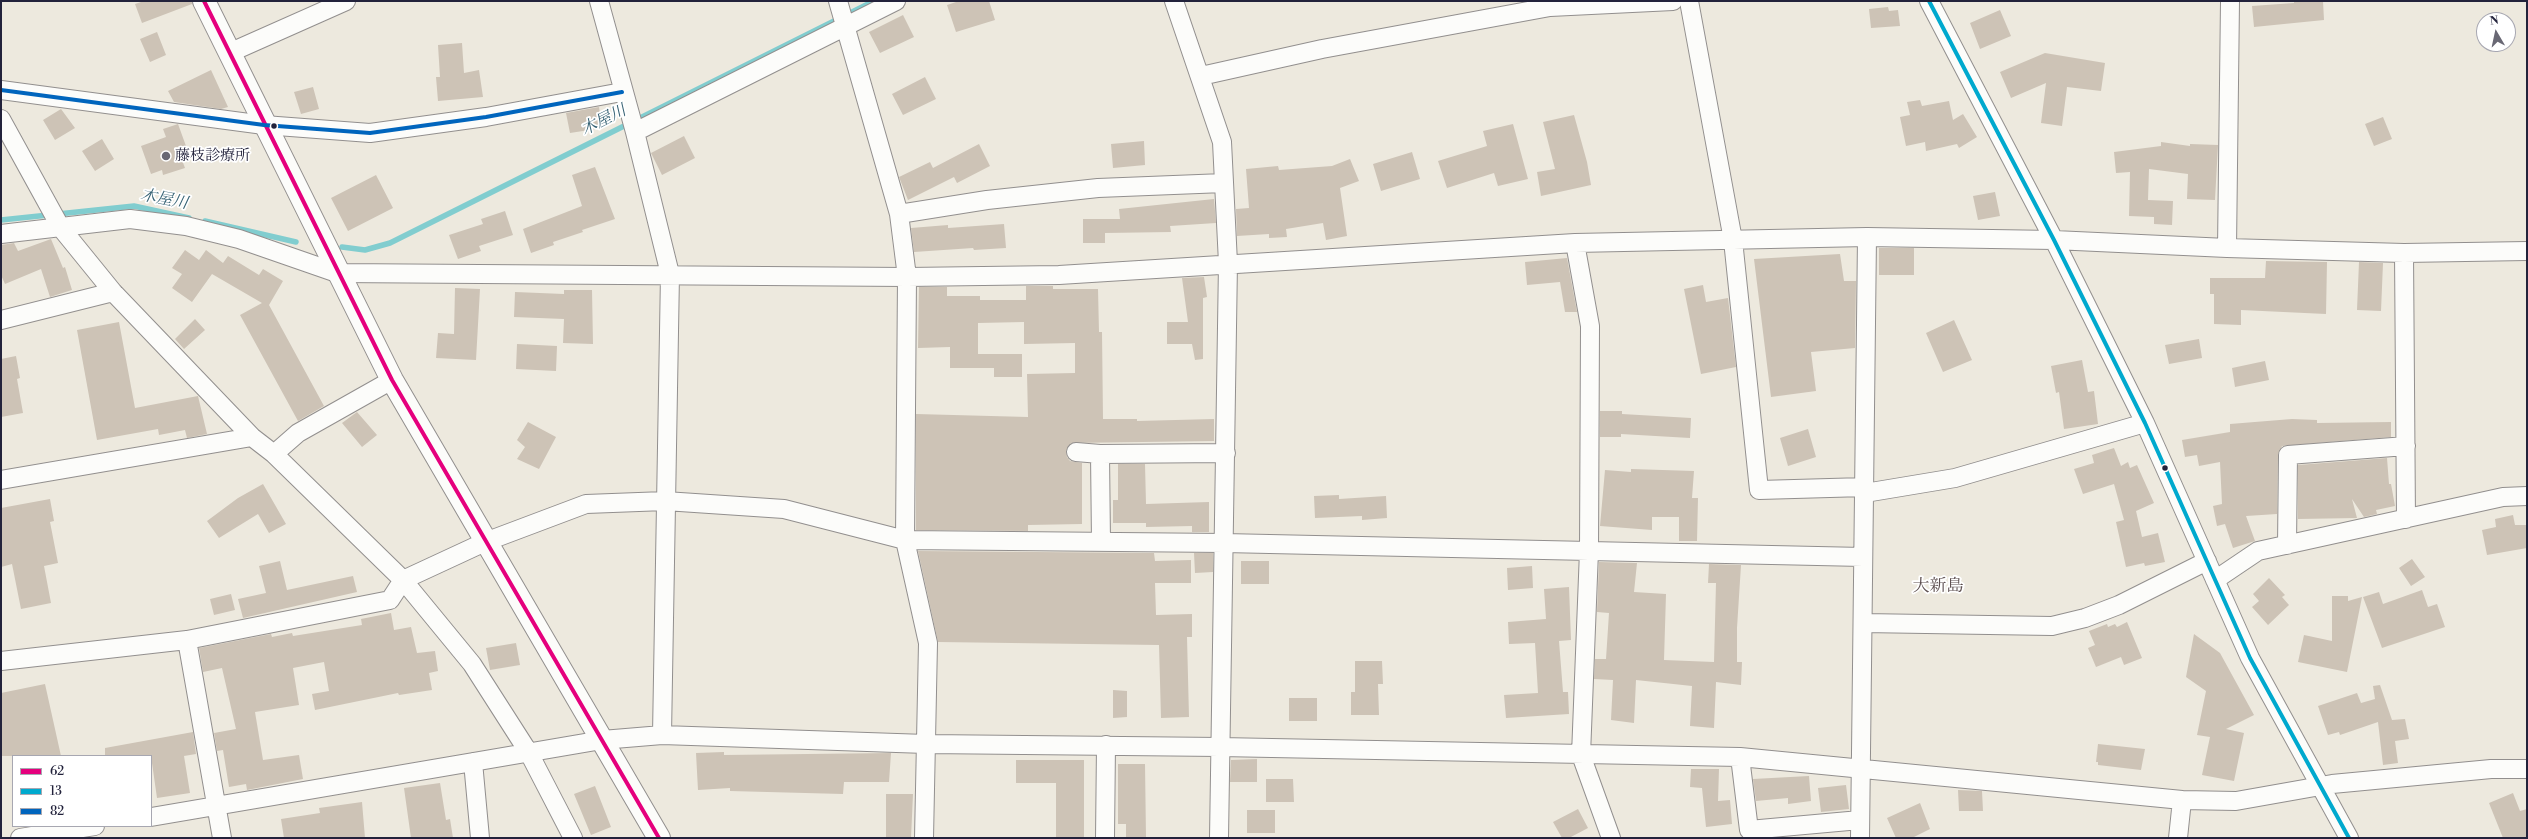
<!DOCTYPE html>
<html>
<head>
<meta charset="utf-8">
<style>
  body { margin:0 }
  #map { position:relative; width:2528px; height:839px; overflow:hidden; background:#ede9de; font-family:"Libre Bodoni",serif }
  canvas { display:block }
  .frame { position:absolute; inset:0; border:2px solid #22223b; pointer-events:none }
  .legend { position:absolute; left:12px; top:755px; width:140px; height:72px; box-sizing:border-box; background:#fff; border:1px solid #a7a7b1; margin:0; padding:5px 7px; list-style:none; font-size:12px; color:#22223b }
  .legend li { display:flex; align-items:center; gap:8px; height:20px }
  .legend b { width:20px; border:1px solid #a7a7b1 }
  .north { position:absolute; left:2476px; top:12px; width:40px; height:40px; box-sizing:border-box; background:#fff; border:1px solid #a7a7b1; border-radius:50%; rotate:351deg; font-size:11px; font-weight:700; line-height:16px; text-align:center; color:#22223b }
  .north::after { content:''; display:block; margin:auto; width:14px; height:18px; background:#696874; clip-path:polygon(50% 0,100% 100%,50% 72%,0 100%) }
</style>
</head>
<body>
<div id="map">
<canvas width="2528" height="839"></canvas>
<div class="frame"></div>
<ul class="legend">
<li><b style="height:5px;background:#e5007d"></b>62</li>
<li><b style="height:5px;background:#00a9ce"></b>13</li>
<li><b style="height:5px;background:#0065bd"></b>82</li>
</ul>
<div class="north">N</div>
</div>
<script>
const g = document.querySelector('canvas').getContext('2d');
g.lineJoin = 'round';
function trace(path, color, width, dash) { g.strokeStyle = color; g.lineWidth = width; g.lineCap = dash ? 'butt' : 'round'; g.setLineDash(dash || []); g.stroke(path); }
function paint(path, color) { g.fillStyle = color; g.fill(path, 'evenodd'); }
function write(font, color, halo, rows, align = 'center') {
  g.font = font + ' "Libre Bodoni","Noto Serif JP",serif'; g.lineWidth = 3.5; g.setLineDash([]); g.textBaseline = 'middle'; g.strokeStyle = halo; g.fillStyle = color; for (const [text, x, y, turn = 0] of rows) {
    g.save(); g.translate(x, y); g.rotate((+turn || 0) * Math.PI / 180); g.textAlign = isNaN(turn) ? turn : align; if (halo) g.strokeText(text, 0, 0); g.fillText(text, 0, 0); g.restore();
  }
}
trace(new Path2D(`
  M1,220L134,206L189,218
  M205,221L296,242
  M342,247L365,250L390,243L874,1`), '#81cdcf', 5.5);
paint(new Path2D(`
  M144,1H192V4L142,23L135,4Z
  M959,1H989L995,20L956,32L947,5Z
  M2294,1H2323L2324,20L2254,27L2252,6L2294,3Z
  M1888,7L1889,11L1898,10L1900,26L1871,28L1869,9Z
  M2000,10L2011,36L1980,49L1970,23Z
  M903,15L914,37L880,53L869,32Z
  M157,32L166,55L150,62L140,39Z
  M462,43L464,73L479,70L483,97L438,101L436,77H440L438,45Z
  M2045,53L2105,63L2101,91L2067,87L2062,126L2041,123L2046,83L2011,98L2000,72Z
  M211,70L228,107L221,109L174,102L168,91Z
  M925,77L936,99L903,115L892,94Z
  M313,87L319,109L301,114L294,92Z
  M1920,100L1922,106L1949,101L1953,120L1963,114L1977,137L1959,148L1957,144L1926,151L1925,142L1906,146L1900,117L1910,115L1907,102Z
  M599,107L602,128L570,133L566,113Z
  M61,109L75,128L55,140L43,120Z
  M1574,115L1587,162L1591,185L1541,196L1537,172L1555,169L1543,122Z
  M2383,117L2392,139L2374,146L2365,124Z
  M178,124L190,157L182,160L185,168L163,175L162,170L151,174L141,146L166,137L163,129Z
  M1513,124L1528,179L1498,186L1494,173L1447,188L1438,161L1487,146L1483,131Z
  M684,136L695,158L662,175L651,153Z
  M102,139L114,159L95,171L82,151Z
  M1144,141L1145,165L1113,168L1111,144Z
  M2161,142L2190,146V144L2218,145L2215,200L2187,199L2188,174L2149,169L2148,200L2173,201L2172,225L2154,224V217L2129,216L2130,172L2116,173L2114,152L2161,146Z
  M979,144L990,166L957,183L954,177L908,200L899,177L930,162L933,168Z
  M1412,152L1420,179L1381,191L1373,164Z
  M1350,159L1359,181L1340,188L1347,236L1326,240L1323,223L1286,229L1287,237L1269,238V234L1237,236L1236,209L1249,208L1246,169L1278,166L1279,170L1332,166Z
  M595,167L615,219L582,230L583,232L553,242L554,245L531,253L523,229L582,206L572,175Z
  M376,175L393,208L348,231L331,198Z
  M1995,192L2000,216L1978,220L1973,196Z
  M1214,199L1216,223L1170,226L1171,232L1105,233V243H1083V219H1120L1119,209Z
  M505,211L513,235L479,246L481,251L458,259L449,235L483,224L481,219Z
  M1004,224L1006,248L974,250L973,248L914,252L911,228L948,225V228Z
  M51,239L63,268L65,267L72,290L50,297L41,269L5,284L1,275V245L14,243L18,251Z
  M1879,248H1914V275H1879Z
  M185,250L199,260L206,250L223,263L228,256L259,275L263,269L283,281L269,305L324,406L298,421L240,315L262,303L212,274L192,302L172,288L182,274L172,268Z
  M1840,254L1844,281H1856L1855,348L1811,352L1816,391L1771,397L1754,259Z
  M1567,258L1577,312H1565L1560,282L1527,285L1525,262Z
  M2266,261L2327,262L2326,314L2241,310V325L2214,324V294H2210V278H2265Z
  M2359,262L2383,263L2381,311L2357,310Z
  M1204,277L1207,297L1203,298V359L1195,360L1192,344H1167V322H1188L1182,278Z
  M1703,285L1706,302L1728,298L1736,367L1701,374L1684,289Z
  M1026,286H1053V289H1098L1099,332H1102L1103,419H1137V421L1214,419V441L1071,443L1066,451L1067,457L1070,461L1082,463V524L1028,525V531L916,530V414L1028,417L1027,374L1075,373V343L1024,344V322L978,323V354H1022V377H994V368H950V347L918,348L919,287H947V296H980V300H1026Z
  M455,288L480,289L476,360L436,358L438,333L454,334Z
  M564,290H592L593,344L563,343L564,319L514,317L515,292L564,294Z
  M195,319L205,330L184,349L175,339Z
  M1954,320L1972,360L1943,372L1926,333Z
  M119,322L135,408L198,396L207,434L187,438L185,430L159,435L158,429L97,440L77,330Z
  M2199,339L2202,358L2169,364L2165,345Z
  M517,344L557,346L556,371L516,369Z
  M16,356L20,378L17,379L23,413L1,417V359Z
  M2082,360L2088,392L2094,391L2098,424L2064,429L2059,392L2056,393L2051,366Z
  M2265,361L2269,380L2235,387L2232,368Z
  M1600,411H1622V414L1691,418L1690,438L1621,434V437H1600Z
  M357,412L377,435L362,447L342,423Z
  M2292,419L2317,420V423L2391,422V437L2282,446L2278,455L2277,514L2246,516L2255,541L2233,548L2225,524L2217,526L2213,506L2222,504L2220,462L2199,466L2197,455L2185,457L2182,440L2230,432V424Z
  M528,422L556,437L539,469L517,459L525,447L517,440Z
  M1808,429L1816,457L1788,466L1780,438Z
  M2114,448L2121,466L2128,462L2130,468L2137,465L2154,503L2136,511L2142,537L2158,533L2165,562L2145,566L2144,563L2126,567L2116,522L2124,520L2114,484L2083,494L2074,469L2094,463L2092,455Z
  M2387,458L2389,484H2391L2395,506L2376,510L2377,514L2364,517L2352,499L2357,518L2298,519V465Z
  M1118,464H1145L1146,504L1209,502V532H1192V526L1146,527V523H1113V500H1118Z
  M1631,469L1694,471L1692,498H1698L1697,541H1679V517H1652V530L1600,526L1605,470L1631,472Z
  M263,484L286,524L269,533L258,514L219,538L207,521L238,498Z
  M1339,495V499L1386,496L1387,518L1362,520V516L1315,518L1314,496Z
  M50,499L54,521L50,522L58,563L44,566L51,603L21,609L12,564L1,567V508Z
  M2513,515L2515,525H2527V548L2487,555L2482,530L2496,527L2495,519Z
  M918,551L1154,553L1155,561L1191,560V583H1155L1156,615L1192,614V637H1187L1189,717L1161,718L1159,645L938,642Z
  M1194,553H1213V572L1195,573Z
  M2412,559L2425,577L2411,586L2399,568Z
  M280,561L287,590L353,576L357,592L243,618L238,599L266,593L259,566Z
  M1241,561H1269V584H1241Z
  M1599,562L1637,563L1634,592L1666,594L1664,660L1714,662L1716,583H1708L1709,564L1741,565L1737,628V662H1742L1741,685L1716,682L1714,728L1690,726L1692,686L1636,680L1634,723L1611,720L1613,680L1594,679L1595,659H1606L1609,613L1597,612Z
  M1532,566L1533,588L1508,590L1507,568Z
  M2269,578L2285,595L2282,597L2289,605L2268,625L2252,607L2259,601L2253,594Z
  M1569,587L1571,640L1559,641L1563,692H1568L1569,714L1506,718L1504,695L1538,693L1535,643L1509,644L1508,622L1546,619L1544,589Z
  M2422,590L2428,607L2437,604L2445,627L2382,648L2363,597L2379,592L2383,604Z
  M231,594L235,610L214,615L210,599Z
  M2332,596H2348V601L2362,597L2347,672L2298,662L2304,635L2332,641Z
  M391,613L394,630L411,627L417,653L435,651L438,671L429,673L432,690L399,695L398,693L315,710L312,694L329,691L324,662L293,668L299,705L255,712L263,760L299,755L303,779L247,790L246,784L229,787L223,750L217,751L214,733L236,729L222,668L203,672L199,648L271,634L272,637L292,633L293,636L362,625L361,619Z
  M2127,622L2142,658L2124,665L2121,657L2096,667L2088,648L2095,645L2089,631L2107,624L2108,627L2115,624L2117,627Z
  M2194,634L2220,653L2254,715L2226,729L2244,733L2234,781L2202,775L2210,737L2197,735L2206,691L2186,677Z
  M516,643L520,665L490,670L486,648Z
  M1355,661H1382L1383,684H1378L1379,715H1351V692H1355Z
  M45,684L61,756H1V693Z
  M2380,685L2392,720L2405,719L2409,739L2395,741L2398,763L2383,765L2378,722L2340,735L2339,732L2328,735L2318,706L2357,693L2361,703L2375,699L2373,686Z
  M1113,690L1127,691V717L1113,718Z
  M1289,698H1317V721H1289Z
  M193,732L196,754L184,756L190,793L157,798L151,756H105V748Z
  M2098,744L2145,749L2141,770L2098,765V762H2096Z
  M724,752V755L891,753L889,782H844L843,794L730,791V788L698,790L696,753Z
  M1257,759V782H1230L1231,760Z
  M1016,760H1084V838H1056V783H1016Z
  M1118,764H1145L1146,838H1126V824H1118Z
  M1691,769H1719L1718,801L1730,800L1732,824L1706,827L1702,788L1690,787Z
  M1809,776L1811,801L1788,804V798L1756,801L1753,779Z
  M1266,779H1293L1294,802H1266Z
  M440,783L446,820L450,819L453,838H411L404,788Z
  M1846,785L1849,809L1821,812L1818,788Z
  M595,786L611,827L591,835L574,794Z
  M1958,790L1982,791L1983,811H1959Z
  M2513,793L2520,811L2527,809V838H2503L2489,803Z
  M886,794H913L911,838H886Z
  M362,802L365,838H284L281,819L320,813L319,808Z
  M1920,803L1930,829L1912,838H1896L1887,818Z
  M1578,809L1588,828L1569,838H1562L1553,822Z
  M1247,810H1275V833H1247Z`), '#cdc3b6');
const minor = new Path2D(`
  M599,1L635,132L670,274L662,735
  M838,1L899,214L907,277L905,540L928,643L924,838
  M1174,1L1222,142L1228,263L1219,838
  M1689,1L1733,240L1759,490L1865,487
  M1929,1L2054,240L2145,423L2250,658L2349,838
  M229,53L346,1
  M1201,76L1322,49L1550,7L1673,1
  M1,90L264,125L370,133L486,117L622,92
  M1,119L61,228L113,292L252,437L274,454L403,580L472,664L529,753L573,838
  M635,132L896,1
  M899,214L987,200L1098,188L1224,183
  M1,234L130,219L186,226L239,239L337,273L907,277L1059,275L1575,243L1867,237L2054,240L2227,248L2404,253L2527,251
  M1575,243L1590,326L1589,551L1581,755L1611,838
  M2227,248L2230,1
  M2404,253L2406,519
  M1,320L113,292
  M1076,452L1100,454L1226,453
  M274,454L298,433L392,380
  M1100,454L1101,542
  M1,480L252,437
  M1865,493L1955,478L2145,423
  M2287,545L2288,455L2406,446
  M2215,580L2258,551L2503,497L2527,496
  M1863,623L2052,626L2085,618L2119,605L2207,561
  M187,640L222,838
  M1,661L187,640L390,600L403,580L485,542L586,504L665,501L784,509L905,540L1224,543L1863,557
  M1740,757L1749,830L1860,820
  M473,762L480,838
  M151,817L602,740L662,735L926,744L1220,747L1740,757L2182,800L2236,801L2332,784L2491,769H2527
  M20,838L95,826
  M1105,838L1106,745
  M1860,838L1867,237
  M2178,838L2182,800`);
const major = new Path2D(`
  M204,1L392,380L659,838`);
trace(minor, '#928f8e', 20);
trace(major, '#928f8e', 24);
trace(minor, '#fcfcfa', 18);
trace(major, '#fcfcfa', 22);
trace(new Path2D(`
  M204,1L392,380L659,838`), '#e5007d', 4);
trace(new Path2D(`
  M1929,1L2054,240L2145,423L2250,658L2349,838`), '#00a9ce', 4);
trace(new Path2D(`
  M1,90L264,125L370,133L486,117L622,92`), '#0065bd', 4);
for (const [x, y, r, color] of [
  [274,126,3.5,"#22223b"],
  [166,156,5,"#696874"],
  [2165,468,3.5,"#22223b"]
]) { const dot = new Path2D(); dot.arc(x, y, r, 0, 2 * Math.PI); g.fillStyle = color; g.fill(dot); trace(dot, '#fff', 1.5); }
write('15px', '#22223b', '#fff', [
  ["藤枝診療所",175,156]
], 'left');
write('italic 16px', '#366274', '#fff', [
  ["木屋川",604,121,-27],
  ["木屋川",164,200,11]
]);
write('17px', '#5e5051', '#fff', [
  ["大新島",1938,587]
]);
</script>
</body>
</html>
